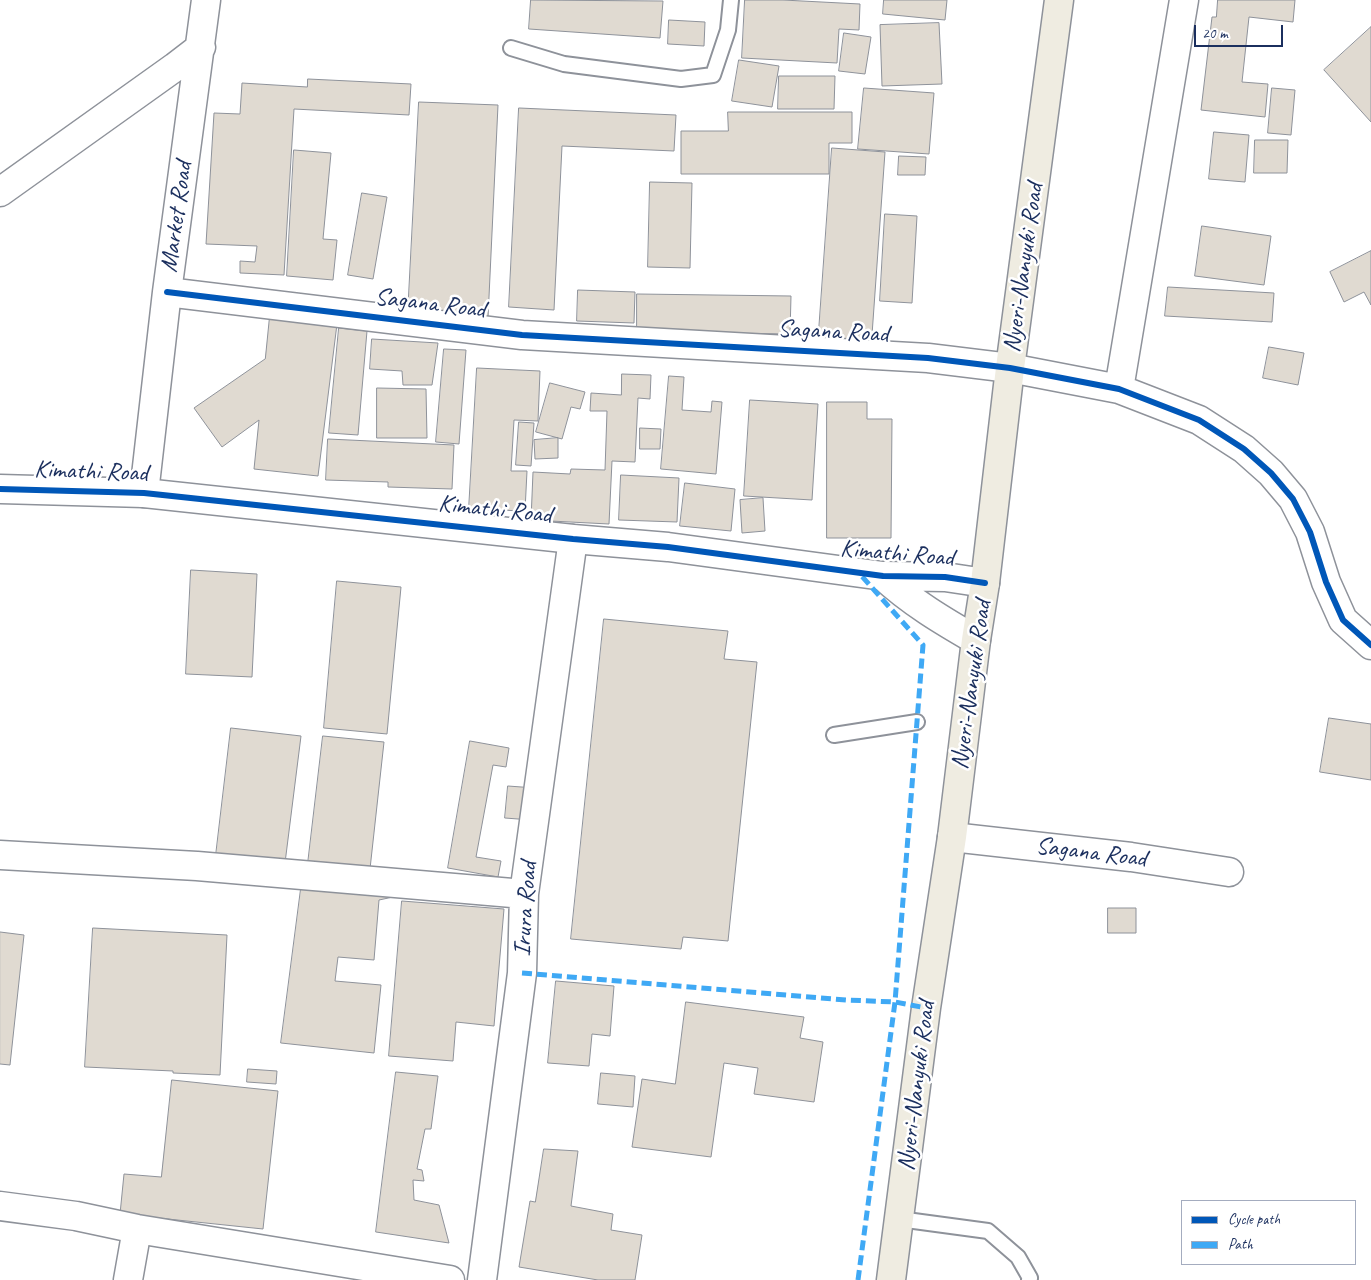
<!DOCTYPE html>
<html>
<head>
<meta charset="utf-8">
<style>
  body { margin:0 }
  #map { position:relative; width:1371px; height:1280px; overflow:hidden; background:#fff; font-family:Caveat,sans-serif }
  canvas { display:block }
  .legend { position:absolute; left:1181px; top:1200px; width:175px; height:65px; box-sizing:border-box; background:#fff; border:1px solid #a4acbf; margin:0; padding:6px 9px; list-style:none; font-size:15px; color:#1b2f5e }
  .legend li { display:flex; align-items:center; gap:10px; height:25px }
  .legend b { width:25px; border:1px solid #a4acbf }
  .scale { position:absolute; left:1194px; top:25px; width:89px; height:22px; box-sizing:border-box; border:2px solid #1b2f5e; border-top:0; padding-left:6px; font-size:15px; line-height:18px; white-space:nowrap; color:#1b2f5e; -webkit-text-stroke:4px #fff; paint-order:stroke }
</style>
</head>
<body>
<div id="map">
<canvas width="1371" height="1280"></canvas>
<ul class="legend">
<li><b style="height:6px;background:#0057b8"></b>Cycle path</li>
<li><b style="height:6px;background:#3fa9f5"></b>Path</li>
</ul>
<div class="scale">20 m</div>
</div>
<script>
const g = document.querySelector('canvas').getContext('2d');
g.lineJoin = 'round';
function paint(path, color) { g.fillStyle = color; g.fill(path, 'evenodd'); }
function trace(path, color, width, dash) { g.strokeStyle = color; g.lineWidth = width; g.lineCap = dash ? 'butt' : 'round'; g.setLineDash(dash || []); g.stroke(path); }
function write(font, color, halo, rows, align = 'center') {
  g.font = font + ' Caveat,sans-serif'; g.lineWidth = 5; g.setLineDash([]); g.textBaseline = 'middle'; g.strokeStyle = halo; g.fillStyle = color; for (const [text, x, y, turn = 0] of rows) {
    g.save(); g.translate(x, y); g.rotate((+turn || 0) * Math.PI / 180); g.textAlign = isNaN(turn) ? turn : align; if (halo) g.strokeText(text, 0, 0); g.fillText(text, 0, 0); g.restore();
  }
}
const building = new Path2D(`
  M531,0L663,1L660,38L529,29Z
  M745,0H783L860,4L859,30L839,29L837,63L742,58Z
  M884,0H947L945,20L883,14Z
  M1218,0H1295L1293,22L1249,17L1242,82L1268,84L1265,117L1201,110L1212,17H1216Z
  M669,20L705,22L704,46L668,44Z
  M939,23L942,84L882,86L880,25Z
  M1371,27V122L1324,70Z
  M844,33L871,37L865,74L839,71Z
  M739,60L779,66L772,107L732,101Z
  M779,76H835L834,109H778Z
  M308,79L411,84L409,115L294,109L284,275L240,273V261L255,262L257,246L206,244L214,113L240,114L242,83L307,87Z
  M864,88L934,93L929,154L858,149Z
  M1272,88L1295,90L1291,135L1268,133Z
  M419,102L498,105L488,318L408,314Z
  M519,108L676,115L674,151L562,146L554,310L509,307Z
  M728,112H852V143H829V174H681V131H728Z
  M1214,132L1249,135L1245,182L1209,179Z
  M1255,140H1288L1287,173H1254Z
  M832,148L885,152L871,349L818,345Z
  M294,150L331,153L323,239L337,240L333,280L287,276Z
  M899,156L926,157L925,175H898Z
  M650,182L692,183L690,268L648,267Z
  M362,193L387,197L373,279L348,275Z
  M885,214L917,216L912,303L880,301Z
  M1202,226L1271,236L1264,285L1195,276Z
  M1371,251V305L1364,292L1344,302L1330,272Z
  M1168,287L1274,293L1272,322L1165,316Z
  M578,290L635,292L634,323L577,321Z
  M637,294L791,296L790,334L637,332Z
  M270,316L337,324L318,476L254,469L259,420L222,447L194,408L265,359Z
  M339,328L367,331L358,435L329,433Z
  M372,339L438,343L432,385H403L402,371L370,369Z
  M1269,347L1304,353L1298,385L1263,378Z
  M444,349L466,350L459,444L436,442Z
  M477,368L540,371L538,421L514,420L511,471H527L525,511L469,509Z
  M622,374L651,375L650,399L638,398L635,462L612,461L609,524L531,520L533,472L570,474L571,469L605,470L607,411H590L591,393L621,395Z
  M669,376L684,377L682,410L711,412L712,401L722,402L716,474L661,469Z
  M550,383L585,392L580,409L571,407L562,439L536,432Z
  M377,388L426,389L427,438H377Z
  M750,400L818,404L812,500L744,496Z
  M827,402H867V419H892L891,538H827Z
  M519,422L534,423L531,466L516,465Z
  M640,428L661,429L660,449H640Z
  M558,438V458L535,459L534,440Z
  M328,439L454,445L452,489L388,487V482L326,480Z
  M621,475L679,478L677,522L619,520Z
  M685,483L735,489L731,531L680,526Z
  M763,498L765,531L742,533L740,500Z
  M191,570L257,574L252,677L186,674Z
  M337,581L401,587L387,734L324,728Z
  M604,619L728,631L724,659L757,662L728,941L683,937L681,949L571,939Z
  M1329,718L1371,724V780L1320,772Z
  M231,728L301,736L285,863L216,855Z
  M323,736L384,742L369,878L307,872Z
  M470,741L509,748L506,767L493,765L476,857L501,861L498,877L448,868Z
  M508,786L535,788L531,820L505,818Z
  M302,881L392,888L393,897L379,900L374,960L338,957L335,981L381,985L374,1053L281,1043Z
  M402,901L504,909L494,1026L456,1022L453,1061L389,1056Z
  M1108,908H1136V933H1108Z
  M93,928L227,935L220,1075L173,1073V1071L85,1067Z
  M0,932L24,935L10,1065L0,1064Z
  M556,981L614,986L610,1036L592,1034L589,1066L548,1063Z
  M686,1002L804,1017L800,1038L823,1042L814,1102L754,1094L758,1068L724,1063L711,1157L632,1147L642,1079L675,1084Z
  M248,1069L277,1071L276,1084L247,1082Z
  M396,1072L438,1076L431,1129H425L417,1169L422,1170L424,1181L413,1180L414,1200L439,1205L449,1243L376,1232Z
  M601,1073L635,1076L633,1107L598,1104Z
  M172,1080L278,1091L263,1229L120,1214L124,1174L161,1177Z
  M544,1149L578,1151L571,1206L613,1214L611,1230L642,1235L635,1280H598L519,1267L530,1201L535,1202Z`);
paint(building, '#e0dad1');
trace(building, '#8e929a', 1);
const service = new Path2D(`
  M511,48L564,64L681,79L713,75L728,30L731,0
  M834,735L917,722
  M899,1219L988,1231L1018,1257L1030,1278L1029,1280`);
const minor = new Path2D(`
  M0,192L175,67L201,47
  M167,292L522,335L928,358L1010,368L1119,389L1199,420L1244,449L1271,473L1293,499L1310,532L1326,582L1343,620L1371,645
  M1119,389L1184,0
  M144,493L167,292L206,0
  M952,837L1131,857L1229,872
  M0,855L197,866L524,894
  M0,1206L76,1216L137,1229L450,1280
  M128,1280L137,1229
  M482,1280L522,973L524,894L573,539`);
const tertiary = new Path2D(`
  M0,489L144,493L573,539L668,547L883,576L945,577L985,583
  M883,576C911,602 943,621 976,640`);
const trunk = new Path2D(`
  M891,1280L926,1008L952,837L976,640L985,583L1010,368L1059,0`);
trace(service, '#8e929a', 18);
trace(minor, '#8e929a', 31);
trace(tertiary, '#8e929a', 31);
trace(trunk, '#8e929a', 31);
trace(service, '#fff', 14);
trace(minor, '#fff', 28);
trace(tertiary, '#fff', 28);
trace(trunk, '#efece1', 28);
trace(new Path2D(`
  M522,973L846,1000L895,1002L926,1008
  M858,1280L895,1002L923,645L859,573`), '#3fa9f5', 5, [10, 5]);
trace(new Path2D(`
  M167,292L522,335L928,358L1010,368L1119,389L1199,420L1244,449L1271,473L1293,499L1310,532L1326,582L1343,620L1371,645
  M0,489L144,493L573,539L668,547L883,576L945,577L985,583`), '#0057b8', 6);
write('25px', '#1b2f5e', '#fff', [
  ["Market Road",177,217,-82],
  ["Nyeri-Nanyuki Road",1024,268,-82],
  ["Sagana Road",430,304,7],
  ["Sagana Road",833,332,3],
  ["Kimathi Road",91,472,2],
  ["Kimathi Road",495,510,6],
  ["Kimathi Road",897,554,5],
  ["Nyeri-Nanyuki Road",972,685,-82],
  ["Sagana Road",1091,853,7],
  ["Irura Road",526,909,-86],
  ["Nyeri-Nanyuki Road",917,1086,-83]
]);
</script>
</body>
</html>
